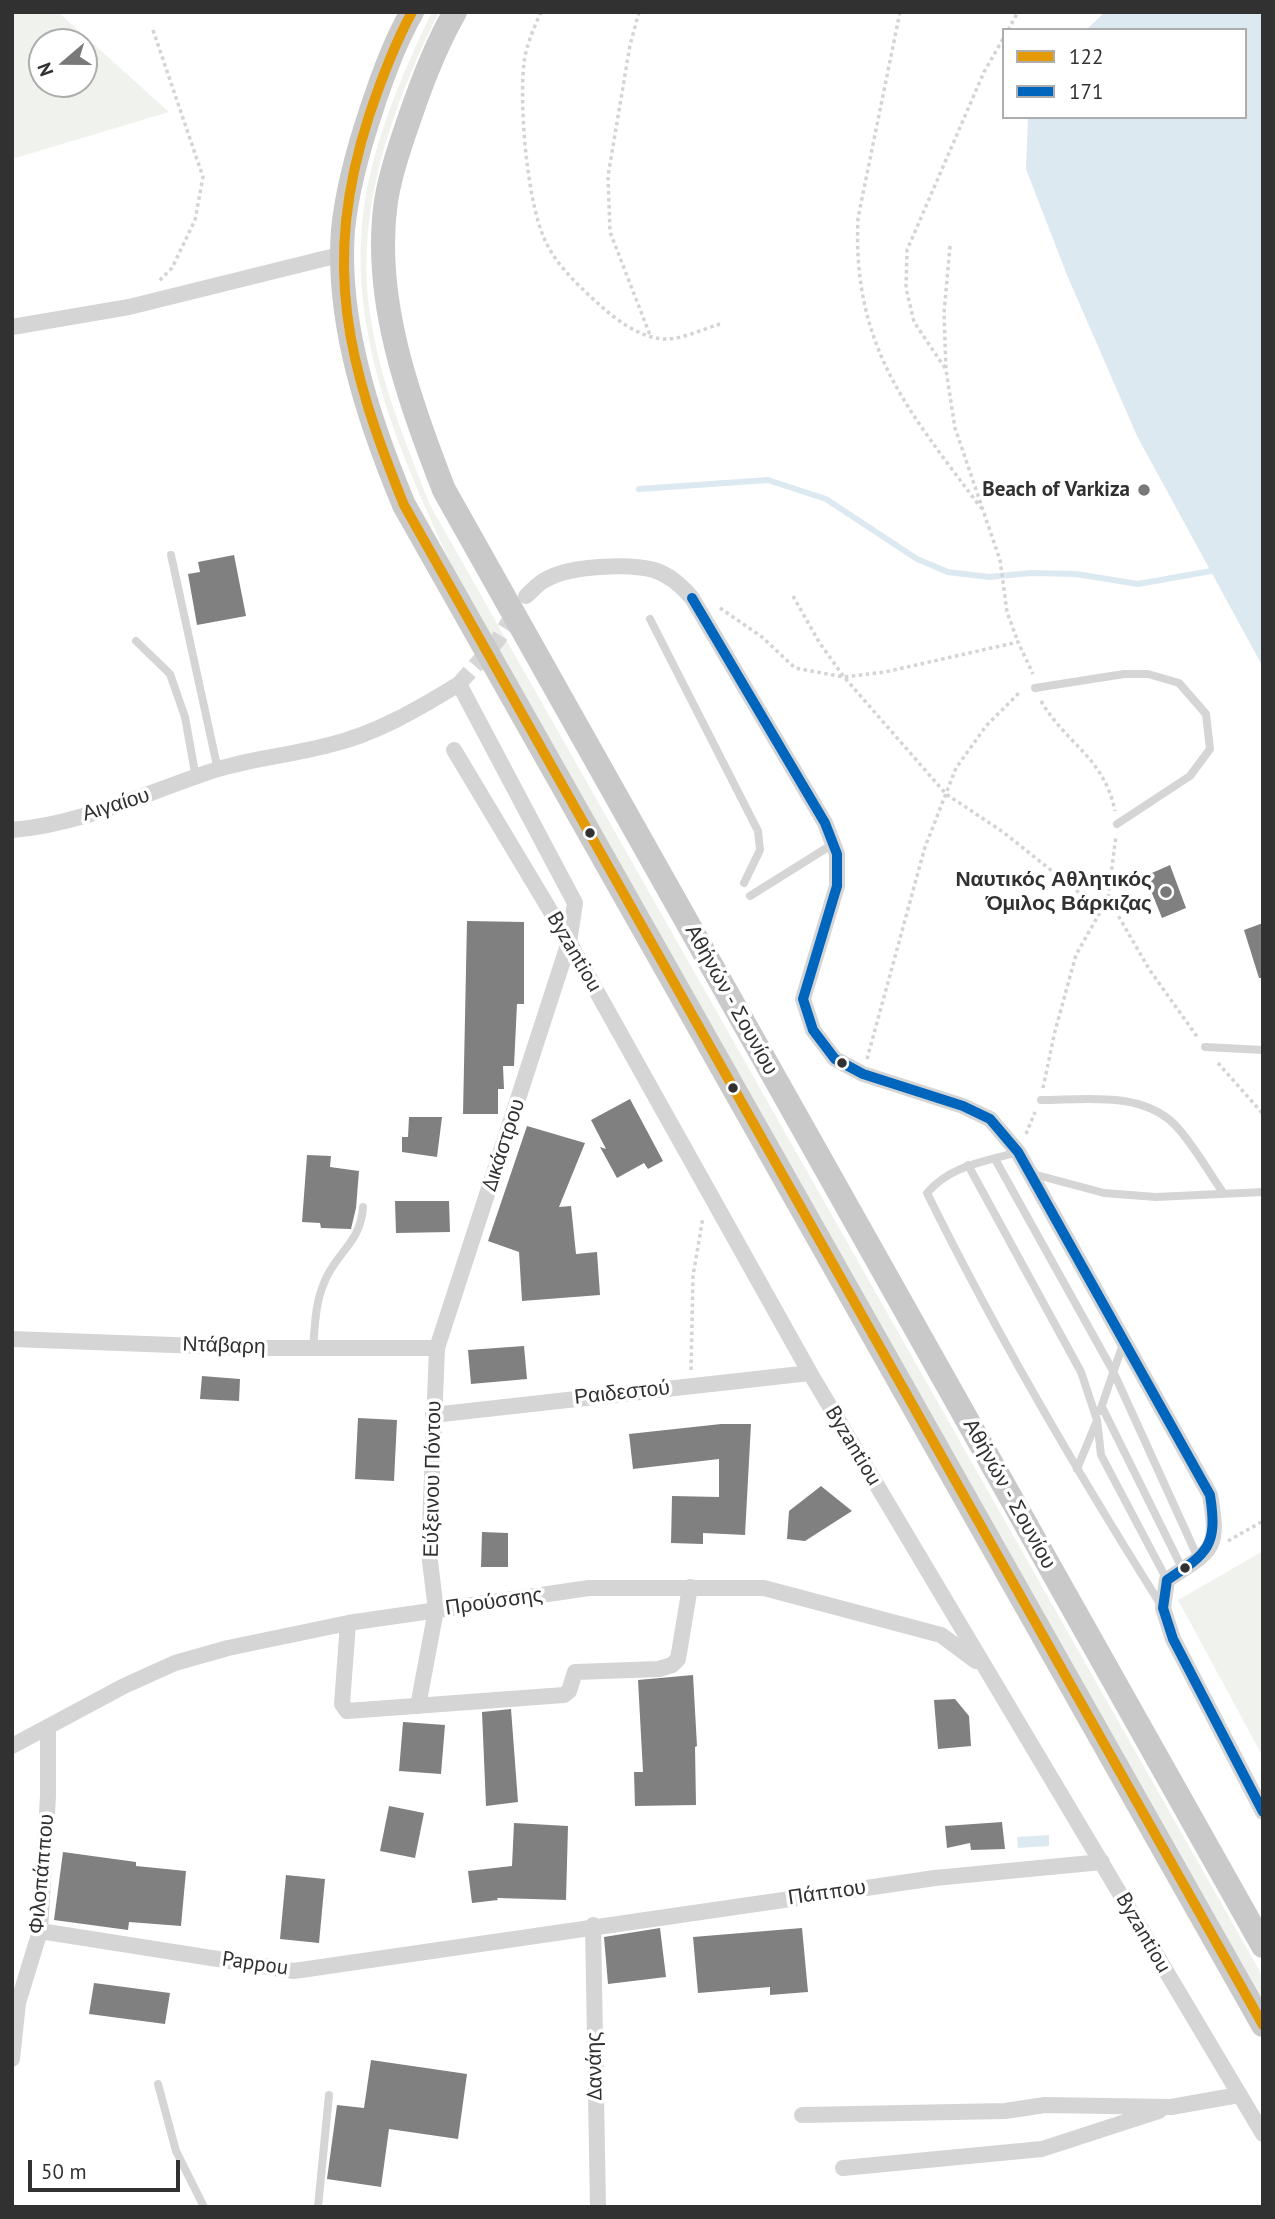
<!DOCTYPE html>
<html>
<head>
<meta charset="utf-8">
<style>
  body { margin:0 }
  #map { position:relative; width:1275px; height:2219px; overflow:hidden; background:#fff; font-family:"PT Sans",sans-serif }
  canvas { display:block }
  .frame { position:absolute; inset:0; border:14px solid #313131; pointer-events:none }
  .legend { position:absolute; left:1002px; top:28px; width:245px; height:91px; box-sizing:border-box; background:#fff; border:2px solid #adadad; margin:0; padding:9px 12px; list-style:none; font-size:21px; color:#313131 }
  .legend li { display:flex; align-items:center; gap:14px; height:35px }
  .legend b { width:35px; border:2px solid #adadad }
  .north { position:absolute; left:28px; top:28px; width:70px; height:70px; box-sizing:border-box; background:#fff; border:2px solid #adadad; border-radius:50%; rotate:250deg; font-size:19px; font-weight:700; line-height:28px; text-align:center; color:#313131 }
  .north::after { content:''; display:block; margin:auto; width:24px; height:32px; background:#797979; clip-path:polygon(50% 0,100% 100%,50% 72%,0 100%) }
  .scale { position:absolute; left:28px; top:2160px; width:152px; height:32px; box-sizing:border-box; border:4px solid #313131; border-top:0; padding-left:9px; font-size:21px; line-height:24px; white-space:nowrap; color:#313131; -webkit-text-stroke:5px #fff; paint-order:stroke }
</style>
</head>
<body>
<div id="map">
<canvas width="1275" height="2219"></canvas>
<div class="frame"></div>
<ul class="legend">
<li><b style="height:9px;background:#e39a05"></b>122</li>
<li><b style="height:9px;background:#0065bd"></b>171</li>
</ul>
<div class="north">N</div>
<div class="scale">50 m</div>
</div>
<script>
const g = document.querySelector('canvas').getContext('2d');
g.lineJoin = 'round';
function paint(path, color) { g.fillStyle = color; g.fill(path, 'evenodd'); }
function trace(path, color, width, dash) { g.strokeStyle = color; g.lineWidth = width; g.lineCap = dash ? 'butt' : 'round'; g.setLineDash(dash || []); g.stroke(path); }
function write(font, color, halo, rows, align = 'center') {
  g.font = font + ' "PT Sans",sans-serif'; g.lineWidth = 7; g.setLineDash([]); g.textBaseline = 'middle'; g.strokeStyle = halo; g.fillStyle = color; for (const [text, x, y, turn = 0] of rows) {
    g.save(); g.translate(x, y); g.rotate((+turn || 0) * Math.PI / 180); g.textAlign = isNaN(turn) ? turn : align; if (halo) g.strokeText(text, 0, 0); g.fillText(text, 0, 0); g.restore();
  }
}
paint(new Path2D(`
  M12,12H58L169,112L12,159ZM42,42H84V84H42Z
  M432,12H439C393,105 355,208 370,313C379,380 406,443 430,505L1263,1977V2000L453,568C401,457 346,333 364,207C374,140 402,73 432,12Z
  M1263,1551V1757L1178,1600Z`), '#f0f3ed');
paint(new Path2D(`
  M1105,12H1263V667L1137,436L1067,275L1026,169L1028,117H1245V30H1086Z
  M1049,1835V1846L1018,1848L1017,1837Z`), '#dde9f1');
trace(new Path2D(`
  M639,489L768,480L826,499L917,559L948,572L989,577L1031,573L1076,574L1138,584L1211,571`), '#dde9f1', 6);
paint(new Path2D(`
  M234,555L246,616L197,625L188,574L200,572L198,562Z
  M1170,865L1186,908L1162,918L1145,876Z
  M467,921L524,922V1004H517L514,1066H503L504,1089H498V1114H463Z
  M1263,923V978H1259L1244,930Z
  M630,1099L663,1161L648,1169L644,1163L617,1178L600,1147L606,1149L591,1120Z
  M409,1117H442L437,1157L402,1152V1137H408Z
  M527,1126L585,1143L559,1207L571,1206L576,1254L597,1252L600,1295L522,1301L519,1252L488,1241Z
  M307,1155L331,1156L330,1167L359,1171L356,1208L351,1229L321,1228L320,1223L302,1222Z
  M395,1201H449L450,1232L396,1233Z
  M524,1346L527,1379L471,1384L468,1350Z
  M202,1376L240,1379L239,1401L200,1399Z
  M358,1418L397,1420L394,1481L355,1479Z
  M721,1424H751L745,1535L703,1533V1544L671,1543L672,1496L719,1497V1459L633,1469L629,1434Z
  M821,1486L852,1511L805,1541L787,1539L789,1511Z
  M482,1532L508,1533V1567H481Z
  M693,1675L697,1746L695,1747L696,1805L635,1806L634,1772H643L638,1680Z
  M955,1699L969,1716L971,1746L938,1749L934,1700Z
  M511,1709L518,1802L486,1806L482,1712Z
  M403,1722L445,1725L441,1774L399,1771Z
  M389,1806L424,1813L415,1858L380,1851Z
  M1002,1822L1005,1849L971,1850L970,1843L947,1848L945,1826Z
  M514,1823L568,1826L566,1900L497,1898L498,1900L472,1903L468,1871L512,1866Z
  M63,1852L136,1862V1866L186,1871L181,1926L129,1922L128,1930L54,1920Z
  M286,1875L325,1879L319,1943L280,1939Z
  M660,1928L666,1977L608,1984L604,1937Z
  M802,1928L808,1992L770,1995V1987L698,1993L693,1937Z
  M94,1983L170,1993L165,2024L89,2014Z
  M371,2060L467,2074L458,2139L389,2129L381,2187L327,2179L337,2105L364,2108Z`), '#808080');
trace(new Path2D(`
  M459,684L497,641L517,609`), '#d6d6d6', 16, [16, 8]);
trace(new Path2D(`
  M541,12C534,28 526,45 524,63C519,105 527,199 544,238C556,266 580,287 602,307C619,322 644,340 668,339C685,338 703,329 720,324
  M639,12L630,45L608,176L610,232L650,335
  M900,12L858,218C852,348 909,411 981,508
  M153,30L203,177L195,220L172,268L159,281
  M1008,30L1018,12
  M950,246L944,313L946,370L955,428L1000,560L1007,612L1018,642
  M945,368L914,322L906,288L907,250L984,72L1004,37
  M793,596L819,642L844,677L946,794L1003,832L1101,910
  M720,608L762,637L795,668L844,677L885,672L1018,642L1033,674
  M1041,701C1066,744 1104,757 1115,811
  M1108,898L1149,969L1198,1038
  M867,1059L925,847L956,768L986,726L1021,691
  M1218,1063L1263,1114
  M1043,1088L1055,1031L1076,955L1108,898L1116,836
  M1026,1134L1035,1112
  M691,1370L693,1276L703,1217
  M1228,1541L1263,1521`), '#d4d4d4', 3.5, [3.5, 3.5]);
trace(new Path2D(`
  M171,555L218,770
  M650,619L758,831L760,850L744,883
  M136,641L170,674L185,717L196,778
  M1035,688L1124,674H1148L1179,683L1206,714L1210,749L1190,776L1117,824
  M750,896L833,844
  M1205,1047L1263,1050
  M1041,1100C1083,1100 1139,1091 1173,1123C1191,1140 1209,1173 1224,1194
  M1018,1152C984,1162 951,1165 927,1193C997,1335 1077,1472 1161,1605
  M995,1159L1113,1371L1198,1558
  M968,1165L1081,1372L1097,1420L1101,1455L1167,1580
  M1033,1174L1104,1193L1156,1197L1263,1192
  M313,1349C315,1326 315,1304 324,1283C335,1253 361,1243 363,1207
  M1102,1407L1183,1570
  M1100,1411L1123,1344
  M1077,1469L1096,1423
  M158,2084L176,2151L204,2207
  M318,2207L329,2095`), '#d5d5d5', 8);
trace(new Path2D(`
  M12,327L129,307L343,254
  M526,596C533,590 539,582 547,579C570,566 628,563 654,570C670,575 681,585 692,598L825,823L837,854V886L803,999L813,1030L835,1059L863,1074L963,1106L990,1119L1018,1152L1210,1495C1220,1551 1212,1550 1167,1580L1163,1608L1173,1639L1263,1812
  M454,750L569,942L810,1373L1263,2134
  M12,830C83,824 148,792 215,770C252,758 292,755 329,745C376,734 418,709 459,684L575,903L569,942L437,1348L429,1553L436,1610L418,1706
  M12,1339L254,1348H437
  M433,1415L810,1373
  M348,1623L342,1704L347,1711L564,1695L569,1691L575,1672L659,1669L672,1665L678,1659L690,1587
  M12,1746L124,1686L175,1663L228,1648L348,1623L589,1588H764L941,1635L976,1661
  M593,1925L598,2207
  M40,1931L294,1971L935,1878L1102,1862
  M12,2059L18,2003L40,1931L48,1796V1727
  M802,2115L1005,2111L1045,2105L1171,2107L1239,2095
  M843,2168L1042,2149L1159,2111`), '#d5d5d5', 16);
trace(new Path2D(`
  M412,12C394,43 382,77 371,111C358,150 347,189 343,230C336,323 369,421 404,505L1263,2025
  M455,12C436,45 423,79 411,114C401,143 391,171 386,201C372,299 409,400 444,490L1263,1946`), '#c9c9c9', 24);
trace(new Path2D(`
  M412,12C394,45 381,80 369,116C321,265 347,364 404,505L1263,2025`), '#e39a05', 10);
trace(new Path2D(`
  M692,598L825,823L837,854V886L803,999L813,1030L835,1059L863,1074L963,1106L990,1119L1018,1152L1210,1495C1218,1546 1208,1553 1167,1580L1163,1608L1173,1639L1263,1812`), '#0065bd', 10);
for (const [x, y, r, color] of [
  [1144,490,7,"#797979"],
  [590,833,6,"#313131"],
  [1166,892,7,"#797979"],
  [842,1063,6,"#313131"],
  [733,1088,6,"#313131"],
  [1185,1568,6,"#313131"]
]) { const dot = new Path2D(); dot.arc(x, y, r, 0, 2 * Math.PI); g.fillStyle = color; g.fill(dot); trace(dot, '#fff', 2.5); }
write('bold 21px', '#313131', '#fff', [
  ["Beach of Varkiza",1130,490],
  ["Ναυτικός Αθλητικός",1152,880],
  ["Όμιλος Βάρκιζας",1152,904]
], 'right');
write('21px', '#313131', '#fff', [
  ["Αιγαίου",116,805,-17],
  ["Byzantiou",574,952,60],
  ["Αθήνών - Σουνίου",731,1000,61],
  ["Δικάστρου",504,1145,-72],
  ["Ντάβαρη",224,1346,2],
  ["Ραιδεστού",622,1393,-6],
  ["Byzantiou",853,1446,59],
  ["Εύξεινου Πόντου",433,1479,-89],
  ["Αθήνών - Σουνίου",1009,1494,61],
  ["Προύσσης",494,1602,-8],
  ["Φιλοπάππου",42,1874,-85],
  ["Πάππου",827,1893,-8],
  ["Byzantiou",1143,1933,60],
  ["Pappou",255,1964,8],
  ["Δανάης",595,2066,-91]
]);
</script>
</body>
</html>
